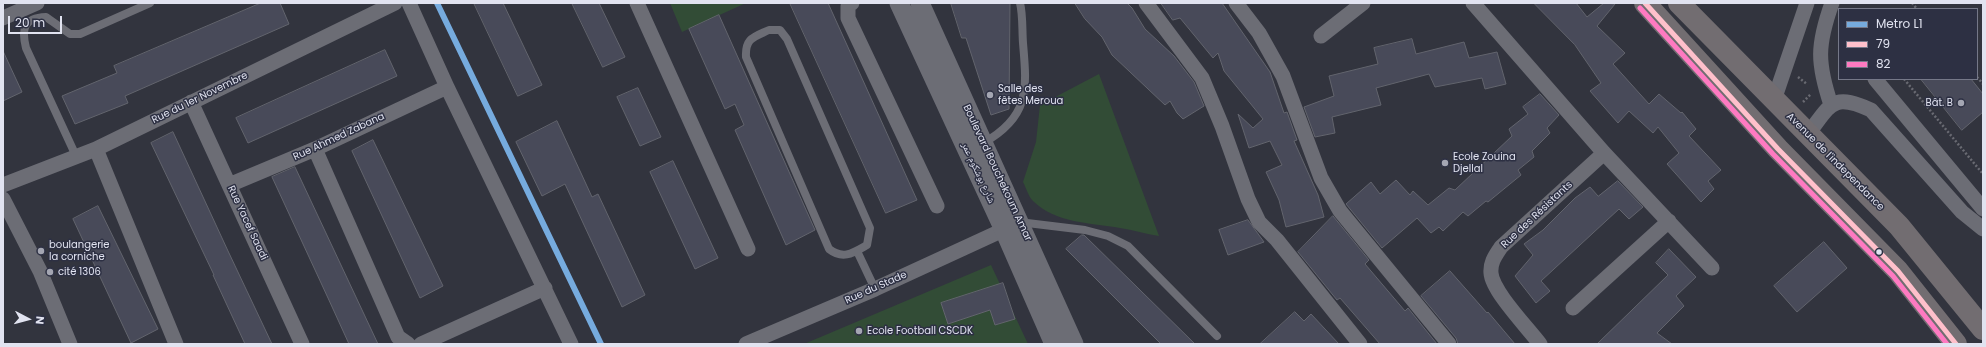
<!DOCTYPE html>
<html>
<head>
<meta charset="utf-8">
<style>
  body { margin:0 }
  #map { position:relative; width:1986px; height:347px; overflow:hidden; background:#32343e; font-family:Poppins,sans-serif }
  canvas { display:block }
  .frame { position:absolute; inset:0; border:4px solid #e1e3f0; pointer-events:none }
  .legend { position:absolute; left:1838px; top:8px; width:140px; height:72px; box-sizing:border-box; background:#2d3043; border:1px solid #757888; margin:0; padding:5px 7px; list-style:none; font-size:12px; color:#e1e3f0 }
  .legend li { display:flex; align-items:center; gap:8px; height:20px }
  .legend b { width:20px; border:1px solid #757888 }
  .north { position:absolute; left:8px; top:299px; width:40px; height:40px; -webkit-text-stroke:3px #2d3043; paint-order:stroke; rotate:96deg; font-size:11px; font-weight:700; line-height:16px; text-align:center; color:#e1e3f0 }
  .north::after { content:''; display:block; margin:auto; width:14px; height:18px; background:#e1e3f0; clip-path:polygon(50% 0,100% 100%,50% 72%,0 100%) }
  .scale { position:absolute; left:8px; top:16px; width:54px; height:18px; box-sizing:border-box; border:2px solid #e1e3f0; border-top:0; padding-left:5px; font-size:12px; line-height:14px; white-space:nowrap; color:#e1e3f0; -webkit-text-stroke:3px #2d3043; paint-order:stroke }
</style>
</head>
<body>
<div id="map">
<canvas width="1986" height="347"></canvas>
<div class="frame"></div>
<ul class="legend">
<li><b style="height:5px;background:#76abde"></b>Metro L1</li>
<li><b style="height:5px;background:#ffc0cb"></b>79</li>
<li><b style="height:5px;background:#fe7ac1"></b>82</li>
</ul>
<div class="north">N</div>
<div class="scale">20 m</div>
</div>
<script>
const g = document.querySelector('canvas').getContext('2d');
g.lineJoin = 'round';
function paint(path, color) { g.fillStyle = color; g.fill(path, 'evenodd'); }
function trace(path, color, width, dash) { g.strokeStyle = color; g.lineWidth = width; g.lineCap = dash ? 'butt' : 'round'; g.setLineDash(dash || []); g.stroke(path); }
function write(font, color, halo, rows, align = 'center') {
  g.font = font + ' Poppins,"Noto Naskh Arabic",sans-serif'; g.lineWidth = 3; g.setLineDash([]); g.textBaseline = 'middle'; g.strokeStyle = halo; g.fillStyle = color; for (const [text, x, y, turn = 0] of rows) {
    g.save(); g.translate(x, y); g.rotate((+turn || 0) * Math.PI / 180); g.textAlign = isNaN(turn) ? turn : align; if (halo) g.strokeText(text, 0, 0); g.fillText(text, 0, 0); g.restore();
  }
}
paint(new Path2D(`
  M670,3H746L682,32Z
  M1099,74L1159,236C1146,234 1133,230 1120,228C1091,223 1055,223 1033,201C1028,196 1026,187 1023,182L1036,142L1040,105Z
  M991,265L1028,344H804Z`), '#324c36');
const building = new Path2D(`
  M261,3H280L289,24L125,96L128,103L75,124L62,96L117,73L114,66Z
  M474,3H503L542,85L518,96Z
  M572,3H599L625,57L603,67Z
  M790,3H828L917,200L886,213Z
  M951,3H1010L1009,109L991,115L966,38H962Z
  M1075,3H1127L1132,8L1145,29L1174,56L1194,82L1204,106L1183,119L1177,113L1170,101L1165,105L1112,55L1102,37L1085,19Z
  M1161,3H1222L1270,72L1284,113L1287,112L1297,140L1294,141L1318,195L1324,217L1286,227L1279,200L1266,172L1282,165L1270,141L1249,148L1238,114L1253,128L1263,119L1224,71L1218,53L1213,58L1180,18L1173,20Z
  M1534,3H1576L1587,17L1604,3L1615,4L1597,26L1625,53L1613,64L1649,104L1659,94L1681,113L1682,112L1696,129L1689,136L1721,170L1708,181L1714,189L1701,202L1667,164L1679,153L1658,127L1653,133L1629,111L1618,123L1590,91L1601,83L1575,45Z
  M719,15L815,230L786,245L735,130L744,125L735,104L725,109L689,29Z
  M1412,39L1416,54L1464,42L1469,58L1497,52L1506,84L1485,89L1482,78L1435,87L1429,74L1376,88L1381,105L1332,117L1335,133L1315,137L1304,107L1334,96L1329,76L1378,64L1374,48Z
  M385,50L397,76L248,143L236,118Z
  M3,51L22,92L3,101Z
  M1921,79H1971L1983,94V112L1962,130Z
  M638,88L661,137L640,146L617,97Z
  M1540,94L1559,115L1547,128L1550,133L1532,151L1534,157L1518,170L1521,175L1488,202L1486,201L1468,216L1463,212L1443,231L1439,227L1431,233L1417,218L1382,248L1346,204L1371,182L1380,194L1396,180L1410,195L1413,191L1428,205L1449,188L1455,190L1512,136L1509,129L1528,114L1523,107Z
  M557,121L592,197L598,194L645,295L622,307L565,184L542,196L516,142Z
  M173,132L228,251L272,344H245L213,275H214L151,143Z
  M373,140L443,286L420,298L352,151Z
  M673,161L718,258L695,269L650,172Z
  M295,167L378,344H349L328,298L272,177Z
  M1618,181L1643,207L1629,219L1619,209L1541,281L1550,291L1536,303L1515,276L1533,255L1524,244L1543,230L1575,198L1590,187L1598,196Z
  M98,206L158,329L131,343L73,219Z
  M1333,216L1369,260L1365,264L1405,311L1408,308L1437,344H1380L1340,298L1337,300L1298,252Z
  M1248,220L1264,242L1228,255L1219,230Z
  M1082,235H1084L1195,344H1161L1066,249Z
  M1824,242L1847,268L1797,312L1774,286Z
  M1669,249L1696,277L1676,296L1684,306L1657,333L1672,344H1597L1668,275L1656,263Z
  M1450,271L1487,313L1488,312L1515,344H1458L1456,338L1421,296Z
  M1003,283L1015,319L995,325L990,310L948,324L941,303Z
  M1295,312L1304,321L1311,314L1339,344H1260Z`);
paint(building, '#484a59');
trace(building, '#62646d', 1);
trace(new Path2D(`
  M1912,3L1917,9
  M1798,77L1807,84
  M1977,77L1983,84
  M1904,79L1983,174
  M1803,102L1811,94`), '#696a72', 2.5, [2, 2]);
trace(new Path2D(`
  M769,30H780L787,39L870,228L867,245C853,253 843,260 829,249L746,57C745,38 754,37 769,30Z
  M983,143C1030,117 1027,89 1023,43C1022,30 1023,15 1020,3
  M76,156L26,48C21,28 24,18 46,17L70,34H80L150,3
  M1019,222L1085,230L1108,236L1128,246L1217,336
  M857,251L875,289`), '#6c6d75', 8);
trace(new Path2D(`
  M409,3L447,87L571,344
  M637,3L748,249
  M852,3L848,6V18L937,206
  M1146,3L1202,78L1222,126L1248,199L1259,222L1277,240L1360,344
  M1236,3L1259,33L1283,76L1321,178L1340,211L1449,344
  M1473,3L1604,153L1712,268
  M3,18L37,3
  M1321,36L1363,3
  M1875,79L1983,209
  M1774,100L1807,3
  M191,102L302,344
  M1831,105C1817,63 1817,45 1832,3
  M1807,135C1831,105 1831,92 1871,110L1962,212L1983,229
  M96,149L176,344
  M315,149L398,337L408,344
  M3,185L96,149L395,3
  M229,185L315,149L447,87
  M3,199L40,271L70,344
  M1573,308L1669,221
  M421,344L545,288
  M746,344L875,289L1014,225
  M1540,344C1528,328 1492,291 1491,273C1490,262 1496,255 1501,247L1604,153`), '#6c6d75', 15);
trace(new Path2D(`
  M899,3L1004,230L1054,344
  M920,3L1074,344`), '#6c6d75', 19);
trace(new Path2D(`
  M1645,3L1778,149L1898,271L1956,344
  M1679,3L1899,226L1983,329`), '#726d71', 22);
trace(new Path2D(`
  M1645,3L1778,149L1898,271L1956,344`), '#ffc0cb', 5);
trace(new Path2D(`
  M1640,8L1773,154L1893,276L1947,344`), '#fe7ac1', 5);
trace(new Path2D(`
  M437,3L601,344`), '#76abde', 6);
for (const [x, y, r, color] of [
  [990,95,4,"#a4a6b2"],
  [1961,103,4,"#a4a6b2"],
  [1445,163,4,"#a4a6b2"],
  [41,251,4,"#a4a6b2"],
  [1879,252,3.5,"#e1e3f0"],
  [50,272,4,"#a4a6b2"],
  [859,331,4,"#a4a6b2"]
]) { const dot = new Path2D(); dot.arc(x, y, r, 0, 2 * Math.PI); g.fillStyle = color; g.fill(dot); trace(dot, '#2d3043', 1.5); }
write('10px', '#e1e3f0', '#2d3043', [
  ["Salle des",998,89],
  ["fêtes Meroua",998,101],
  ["Bât. B",1953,103,"right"],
  ["Ecole Zouina",1453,157],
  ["Djellal",1453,169],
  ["boulangerie",49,245],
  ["la corniche",49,257],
  ["cité 1306",58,272],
  ["Ecole Football CSCDK",867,331]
], 'left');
write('10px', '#e1e3f0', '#2d3043', [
  ["Rue du 1er Novembre",200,98,-26],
  ["Rue Ahmed Zabana",339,137,-25],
  ["Avenue de l'independance",1835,162,45],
  ["شارع بوشكوم عمر",978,173,65],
  ["Boulevard Bouchekoum Amar",997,173,65],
  ["Rue des Résistants",1537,215,-43],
  ["Rue Yacef Saadi",247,223,65],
  ["Rue du Stade",876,288,-24]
]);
</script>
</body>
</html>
